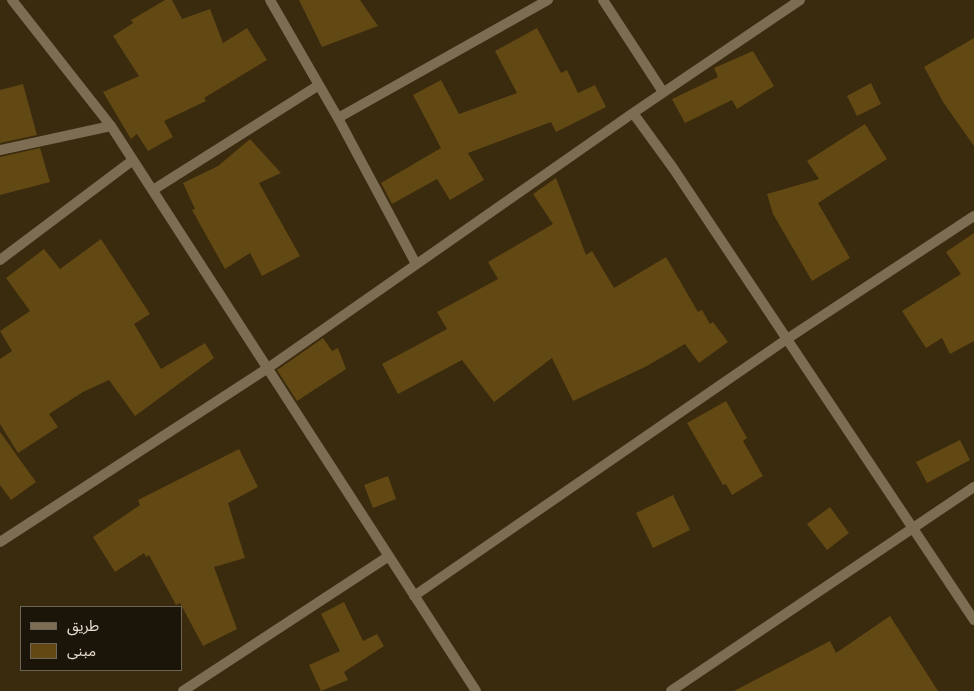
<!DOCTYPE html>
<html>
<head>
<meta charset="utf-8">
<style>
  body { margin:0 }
  #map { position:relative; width:974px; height:691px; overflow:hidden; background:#3a2a0e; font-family:"PT Sans","Noto Sans Arabic",sans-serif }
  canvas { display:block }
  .legend { position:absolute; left:20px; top:606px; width:162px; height:65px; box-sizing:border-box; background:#1b1409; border:1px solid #6d6558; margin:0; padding:6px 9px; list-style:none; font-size:15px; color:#e8dece }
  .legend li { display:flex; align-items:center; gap:10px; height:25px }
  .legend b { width:25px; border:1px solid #6d6558 }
</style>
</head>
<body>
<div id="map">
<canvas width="974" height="691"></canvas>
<ul class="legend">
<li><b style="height:6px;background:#7c6d53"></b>طريق</li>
<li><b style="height:14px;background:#624813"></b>مبنى</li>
</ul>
</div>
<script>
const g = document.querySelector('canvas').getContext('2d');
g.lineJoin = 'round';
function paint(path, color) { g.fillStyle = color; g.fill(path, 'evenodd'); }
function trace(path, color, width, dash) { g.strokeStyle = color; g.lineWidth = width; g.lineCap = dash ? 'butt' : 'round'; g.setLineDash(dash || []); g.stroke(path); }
paint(new Path2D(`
  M165,0H172L182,19L210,9L223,43L247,28L267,60L204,98L206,101L164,121L173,137L148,151L137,134L131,139L103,92L139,76L113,36L133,23L131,20Z
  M299,0H360L378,26L322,47Z
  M537,28L561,73L567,70L578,93L595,85L606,107L556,132L551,122L468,153L484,180L450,200L437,179L392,204L381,183L441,148L413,95L441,80L459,114L517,93L495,51Z
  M974,38V146L943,102L924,67Z
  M753,51L774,86L737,109L732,100L685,123L672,99L718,77L714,68Z
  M871,83L881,104L857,116L847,96Z
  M23,84L37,135L0,143V90Z
  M865,124L887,159L818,203L850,258L812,281L773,214L767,194L819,179L807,161Z
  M250,139L281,173L259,183L300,256L262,276L250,253L225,269L192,210L195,209L183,183L218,166Z
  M40,148L50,182L0,195V157Z
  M556,178L586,255L592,251L614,288L666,257L698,312L702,310L710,324L713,322L728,342L699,363L685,344L645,367L573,401L552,358L494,402L462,360L398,394L382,364L447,329L437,312L498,279L488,262L553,224L533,194Z
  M974,233V341L950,354L942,338L926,348L902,311L961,274L946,252Z
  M101,239L150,314L134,324L161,369L205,343L214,358L135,416L109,380L83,392L49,414L58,427L18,453L0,424V359L12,351L0,331L30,311L6,278L44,249L60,269Z
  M323,338L332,351L338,348L346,369L297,401L277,370Z
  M726,401L747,438L743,441L763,476L732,495L726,484L723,485L687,423Z
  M0,432L36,482L11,500L0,485Z
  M960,440L970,460L927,483L916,462Z
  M239,449L258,487L228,503L245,558L214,567L237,629L203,646L180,603L176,605L149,555L146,557L144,553L115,572L93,537L140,505L138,500Z
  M388,476L396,499L373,508L364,485Z
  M673,495L690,530L653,548L636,513Z
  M830,507L849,533L827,550L807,524Z
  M344,602L363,641L377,634L384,646L344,672L348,680L321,691L309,665L340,651L321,614Z
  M890,616L938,691H734L830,641L836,653Z`), '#624813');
trace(new Path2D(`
  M12,0L111,126L476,691
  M270,0L338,118L416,264
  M603,0L663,92
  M633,113L673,168L974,620
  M338,118L548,0
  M0,150L111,126
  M153,190L319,85
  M0,260L133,160
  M0,542L268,368L633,113L800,0
  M414,596L787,339L974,216
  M183,691L389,556
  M671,691L974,487`), '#7c6d53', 10);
</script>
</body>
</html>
